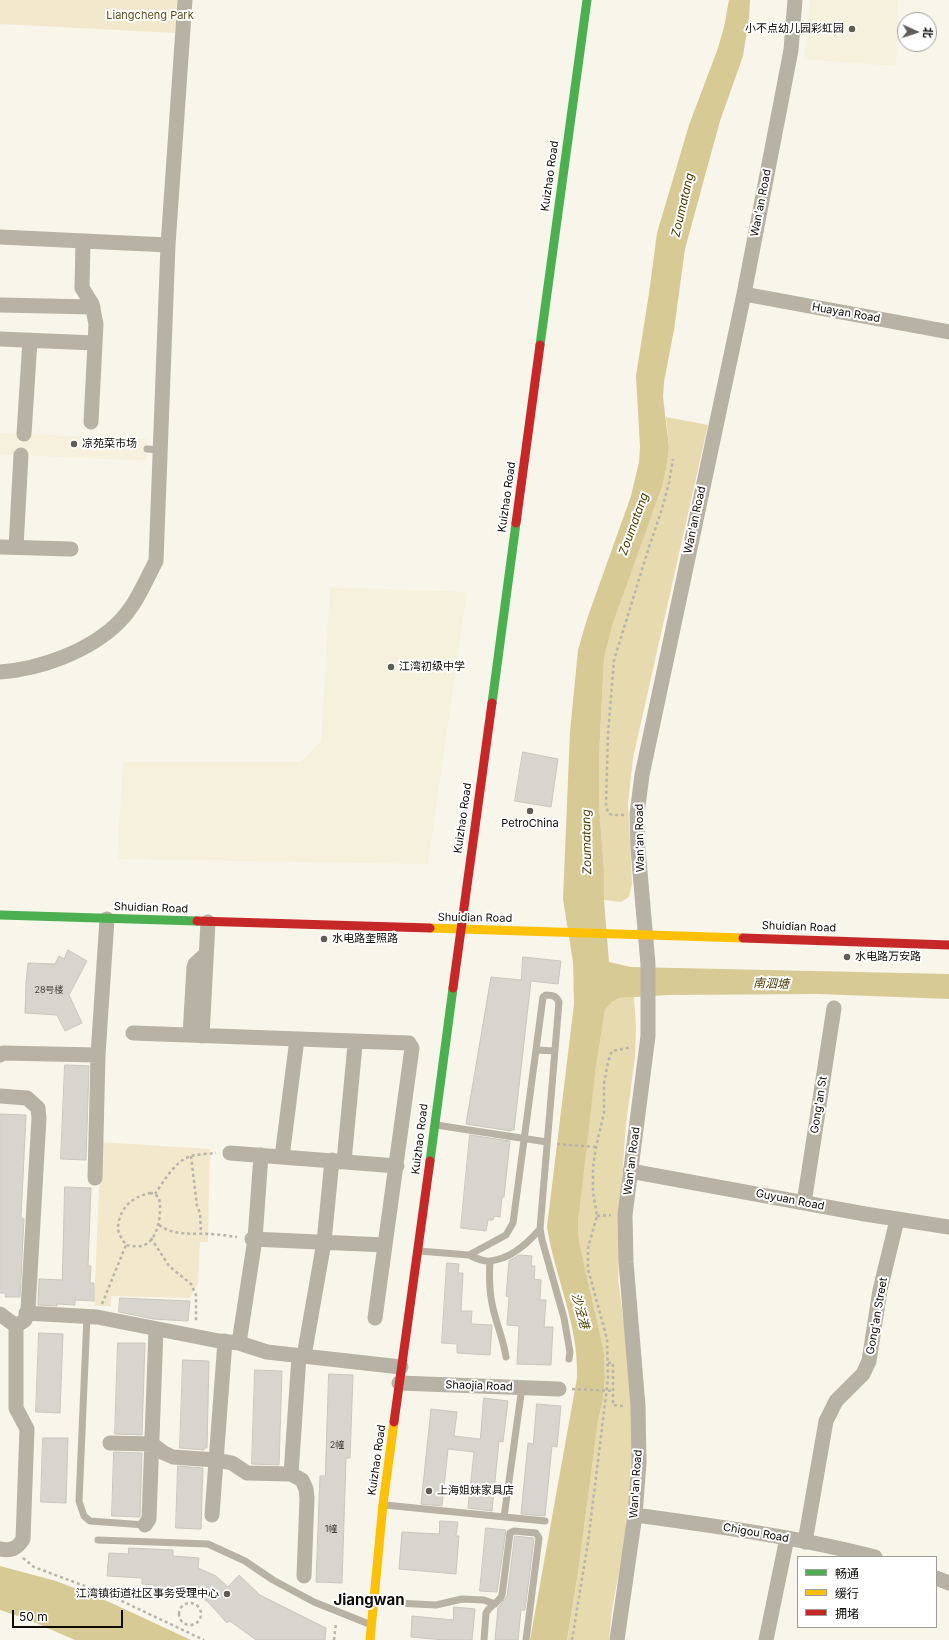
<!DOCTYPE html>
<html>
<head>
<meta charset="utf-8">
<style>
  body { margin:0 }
  #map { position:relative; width:949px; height:1640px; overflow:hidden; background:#f8f5eb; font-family:Inter,"Noto Sans SC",sans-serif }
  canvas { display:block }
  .legend { position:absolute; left:797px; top:1556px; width:140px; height:72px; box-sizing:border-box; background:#fff; border:1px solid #9e9d9b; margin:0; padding:5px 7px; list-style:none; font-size:12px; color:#0d0b06 }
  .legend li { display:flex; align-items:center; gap:8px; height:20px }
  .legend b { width:20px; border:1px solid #9e9d9b }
  .north { position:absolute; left:897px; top:12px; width:40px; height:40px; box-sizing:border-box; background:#fff; border:1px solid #9e9d9b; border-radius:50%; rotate:93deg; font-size:11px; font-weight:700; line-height:16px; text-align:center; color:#0d0b06 }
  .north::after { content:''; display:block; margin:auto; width:14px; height:18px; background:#5f5d56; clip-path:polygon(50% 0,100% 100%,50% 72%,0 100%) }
  .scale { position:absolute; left:12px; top:1610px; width:111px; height:18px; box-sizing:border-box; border:2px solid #0d0b06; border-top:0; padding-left:5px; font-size:12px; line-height:14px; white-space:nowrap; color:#0d0b06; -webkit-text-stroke:3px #fff; paint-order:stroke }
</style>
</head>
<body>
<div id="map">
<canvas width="949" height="1640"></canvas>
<ul class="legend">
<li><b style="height:5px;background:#4caf50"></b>畅通</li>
<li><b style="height:5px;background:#ffc107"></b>缓行</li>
<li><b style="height:5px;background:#c62828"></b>拥堵</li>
</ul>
<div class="north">北</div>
<div class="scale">50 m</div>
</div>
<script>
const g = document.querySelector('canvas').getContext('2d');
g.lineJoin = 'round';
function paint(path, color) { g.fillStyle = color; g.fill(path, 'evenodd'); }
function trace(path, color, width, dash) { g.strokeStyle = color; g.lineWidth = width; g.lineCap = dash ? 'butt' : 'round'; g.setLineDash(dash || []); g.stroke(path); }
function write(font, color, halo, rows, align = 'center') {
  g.font = font + ' Inter,"Noto Sans SC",sans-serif'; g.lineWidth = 4; g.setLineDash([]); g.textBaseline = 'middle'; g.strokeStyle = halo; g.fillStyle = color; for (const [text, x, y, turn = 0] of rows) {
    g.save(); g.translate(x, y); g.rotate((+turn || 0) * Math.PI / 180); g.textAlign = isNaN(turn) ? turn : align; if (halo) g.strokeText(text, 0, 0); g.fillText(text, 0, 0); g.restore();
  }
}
paint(new Path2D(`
  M810,0H898L896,66L804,59Z
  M0,433L147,439L146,461L0,454Z
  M330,587L467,592L428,864L117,859L123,762H301L321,741Z`), '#f6f1dd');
paint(new Path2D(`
  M0,0H177L175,33L0,24Z
  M101,1142L210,1149L208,1242H200L198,1283L190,1298L111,1296V1306H94Z`), '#f2e9cc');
paint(new Path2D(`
  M666,417L708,425L633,758L628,803L632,884L629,897L621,902L604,900V869L599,806V757L604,658L613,623L667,464L669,448Z
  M634,997L636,1027L635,1057L626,1124L621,1190L618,1279L630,1370L634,1452L625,1539L612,1610L609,1640H567L578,1573L598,1422L603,1399L605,1379L604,1352L579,1241L578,1221L580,1195L596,1067L605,1010L612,1002L619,998Z`), '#e6daae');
paint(new Path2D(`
  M729,0H750L749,18L743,56L720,121L685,249L674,330L664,382L663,397L669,448L667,464L662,486L613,623L604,658L599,757V806L604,869V900L609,962L631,967L949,974V999L818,994L668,995L619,998L612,1002L605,1010L596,1067L578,1221L579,1241L604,1352L605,1379L603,1399L598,1422L578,1573L567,1640H530L577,1378C579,1325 555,1278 547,1227L574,1004L573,962L563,899L570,732L578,650L587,619L631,496L639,462L640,447L636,376L649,293L657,233L689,125L718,48L724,27Z
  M0,1566L56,1581L107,1601L191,1640H75L27,1619L0,1610Z`), '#d8ca95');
const building = new Path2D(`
  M523,752L558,759L551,807L515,801Z
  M68,950L87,961L69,995L82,1023L65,1031L57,1015L25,1013L26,983L28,963L55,964L59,956L64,959Z
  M523,957L561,961L558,984L531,981L514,1130H511V1131L466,1124L491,977L521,980Z
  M65,1065L89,1066L86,1160L61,1159Z
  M0,1114L26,1115L21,1218L24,1219L20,1297H5L6,1293H0Z
  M470,1135L510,1141L504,1197H502L500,1217L494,1216L493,1220H488L486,1231L461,1228Z
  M65,1187L91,1188L88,1266H91L90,1283H94V1301L75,1300V1305L57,1304V1306L38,1305L39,1279L62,1280Z
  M519,1255L532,1256L531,1266H535L534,1279L541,1280L540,1300H546L544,1327H553L551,1365L517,1364L519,1326L507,1325L509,1297L506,1296L509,1261Z
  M447,1263L459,1264L458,1273H463L461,1311H472L471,1324L492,1325L490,1355L457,1353V1344L442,1343Z
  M120,1298L190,1301L188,1321L153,1319L119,1312Z
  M39,1333L63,1334L60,1413L36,1412Z
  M118,1343H145L142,1435L115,1434Z
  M183,1360L209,1361L207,1448H204V1450L180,1448Z
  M255,1370L282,1371L279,1465L252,1464Z
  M329,1374L353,1375L350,1458H346L342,1583L316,1582L320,1476H325Z
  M484,1398L508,1401L503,1442L499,1441L492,1511L468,1508L474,1452L448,1449L442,1506L421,1504L431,1409L457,1412L454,1436L480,1439Z
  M537,1404L561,1406L557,1447L552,1446L545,1516L521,1514L528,1443L533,1444Z
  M43,1438H68L66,1503L41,1502Z
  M114,1452L142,1453L140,1517L112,1516Z
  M178,1466L203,1468L201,1529L176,1528Z
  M440,1521L458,1522L456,1536H459L456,1574L399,1569L402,1532L439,1534Z
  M486,1528L506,1530L497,1592L480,1591Z
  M515,1536L533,1538L534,1539L525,1610H521L518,1640H495L498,1608L507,1596Z
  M129,1548L173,1550V1556L199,1558L198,1568L216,1576L228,1587L239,1575L260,1595L326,1628L325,1640H256L230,1621L227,1623L208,1602L194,1593L154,1589V1585L142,1584V1578L107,1576L109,1553L128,1554Z
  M454,1607L475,1609L472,1640H444L411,1637L412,1616L453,1620Z`);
paint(building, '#d7d5cd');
trace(building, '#c9c6be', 1);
trace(new Path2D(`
  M624,815H612L608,813L606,805L608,734L614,660L649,547L661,512L669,483L673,459
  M557,1144L596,1147
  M191,1156L197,1206L200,1213L201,1234
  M150,1193L155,1194L159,1198C162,1212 159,1241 142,1246C137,1247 131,1246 126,1245C123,1240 118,1234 118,1228C119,1208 132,1197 150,1193Z
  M155,1194C164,1181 175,1161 191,1156C199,1154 208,1154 216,1153
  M597,1216L611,1215
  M159,1225C174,1236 191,1233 209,1234C218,1234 228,1236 237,1237
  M151,1238L169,1266L191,1284L196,1295V1323
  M102,1304L126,1245
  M608,1363H613V1405L623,1406
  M23,1558L34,1567L109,1595L204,1640
  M179 1614a11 11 0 1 1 22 0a11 11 0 1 1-22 0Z
  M334,1640L336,1623
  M572,1640L588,1542L608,1379L607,1339L588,1269V1248L597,1216L593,1192V1167L596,1147L604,1113V1083L608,1062L612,1051L632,1047`), '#b8b4aa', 2.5, [3, 3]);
trace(new Path2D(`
  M147,449L161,450
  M536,1050L555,1051
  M436,1125L547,1142
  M419,1251L469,1255L506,1235L513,1223L543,997L546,995C553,995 556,996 559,1002L540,1229L542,1240L564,1318L570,1352L569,1359
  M469,1255C475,1258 483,1262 490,1261C510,1259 528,1243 540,1229
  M490,1261C489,1277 489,1292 493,1308C497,1326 503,1338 506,1357
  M87,1316L79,1501L84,1516L90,1521L145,1525
  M385,1505L545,1521
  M504,1517L522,1387
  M98,1540L208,1544L245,1561L273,1580L314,1602L369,1624
  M375,1602L436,1605L462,1599L484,1600L495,1604
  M484,1640L486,1613C490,1605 499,1603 502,1595L510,1533L514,1531L536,1533L539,1538L526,1640`), '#b7b2a3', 7);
trace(new Path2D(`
  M0,237L168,245
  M83,241L82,288L92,304L96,324L91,422
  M744,294L949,332
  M0,305L93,307
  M0,339L95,343
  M24,434L30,340
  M0,547L71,549
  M16,547L21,455
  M0,672C41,669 90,651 119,622C136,605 145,582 156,561L168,245L185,0
  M133,1033L409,1043L412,1048L375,1318
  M190,1035L194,967L195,964L206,954
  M202,1036L208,922
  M0,1055L3,1053L98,1055
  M0,1096L27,1098L38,1108L39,1118L28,1309L25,1320L16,1326
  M230,1153L397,1166
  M282,1157L297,1039
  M344,1161L355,1045L353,1041
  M630,1171L865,1214L949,1227
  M95,1178L98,1055L107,919
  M804,1203L834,1008
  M252,1239L385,1245
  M26,1313L97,1317L219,1341L239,1343L267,1352L401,1367
  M0,1314L16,1326
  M239,1343L255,1239L261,1155
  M304,1356L324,1242L332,1160
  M399,1383L559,1389
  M110,1443L152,1444L164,1453L173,1457L216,1460L232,1463L247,1473L291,1474L302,1480L306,1489L307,1498L304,1576
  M291,1474L299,1356
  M212,1515L225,1341
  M635,1515C715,1526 797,1537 875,1557
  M145,1525L149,1519L156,1329
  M805,1542L826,1421L836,1401L863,1374L869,1361L880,1290L897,1220
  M0,1549C11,1551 17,1549 23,1539L27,1429L16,1408V1326
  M936,1578L949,1583
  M617,1640L635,1515L639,1463L638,1406L626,1262L625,1215L648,1036V964L638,849L637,814L642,775L744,294L791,50L795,0
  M766,1640L787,1538`), '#b7b2a3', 15);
trace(new Path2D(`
  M540,345L587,0
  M492,703L516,523
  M0,915L197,921
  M430,1161L453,988`), '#4caf50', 9);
trace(new Path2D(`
  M430,928L743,938
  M370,1640L383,1504L394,1422`), '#ffc107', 9);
trace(new Path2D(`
  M516,523L540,345
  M197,921L430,928
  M743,938L949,945
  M453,988L492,703
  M394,1422L430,1161`), '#c62828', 9);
trace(new Path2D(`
  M572,1389L614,1391`), '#b8b4aa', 2.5, [3, 3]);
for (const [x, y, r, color] of [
  [852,29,4,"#5f5d56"],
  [74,444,4,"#5f5d56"],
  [391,667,4,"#5f5d56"],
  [530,811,4,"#5f5d56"],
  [324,939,4,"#5f5d56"],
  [847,957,4,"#5f5d56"],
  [429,1491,4,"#5f5d56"],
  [227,1594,4,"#5f5d56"]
]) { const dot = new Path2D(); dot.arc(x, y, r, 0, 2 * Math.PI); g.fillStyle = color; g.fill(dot); trace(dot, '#fff', 1.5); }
write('9px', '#403e38', null, [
  ["28号楼",49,990],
  ["2幢",337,1445],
  ["1幢",331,1529]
]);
write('11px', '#5d4f19', '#fff', [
  ["Liangcheng Park",150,16]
]);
write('11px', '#0d0b06', '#fff', [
  ["小不点幼儿园彩虹园",844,29,"right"],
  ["凉苑菜市场",82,444],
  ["江湾初级中学",399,667],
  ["PetroChina",530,824,"center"],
  ["水电路奎照路",332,939],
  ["水电路万安路",855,957],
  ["上海姐妹家具店",437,1491],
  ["江湾镇街道社区事务受理中心",219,1594,"right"]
], 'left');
write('11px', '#0d0b06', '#fff', [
  ["Kuizhao Road",550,176,-82],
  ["Wan'an Road",761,203,-79],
  ["Huayan Road",846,313,10],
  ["Kuizhao Road",507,497,-82],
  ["Wan'an Road",695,520,-78],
  ["Kuizhao Road",463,818,-82],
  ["Wan'an Road",640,838,-91],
  ["Shuidian Road",151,908,2],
  ["Shuidian Road",475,918,1],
  ["Shuidian Road",799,927,2],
  ["Gong'an St",819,1105,-81],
  ["Kuizhao Road",420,1139,-83],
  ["Wan'an Road",632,1161,-83],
  ["Guyuan Road",790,1200,11],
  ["Gong'an Street",877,1316,-80],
  ["Shaojia Road",479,1386,2],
  ["Kuizhao Road",377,1460,-82],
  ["Wan'an Road",636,1484,-86],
  ["Chigou Road",756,1533,10]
]);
write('italic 12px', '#4b3d01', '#fff', [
  ["Zoumatang",683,205,-77],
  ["Zoumatang",634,524,-70],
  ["Zoumatang",587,842,-91],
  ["南泗塘",771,984,1],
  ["沙泾港",580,1311,75]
]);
write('bold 15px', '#0d0b06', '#fff', [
  ["Jiangwan",369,1600]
]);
</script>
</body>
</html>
